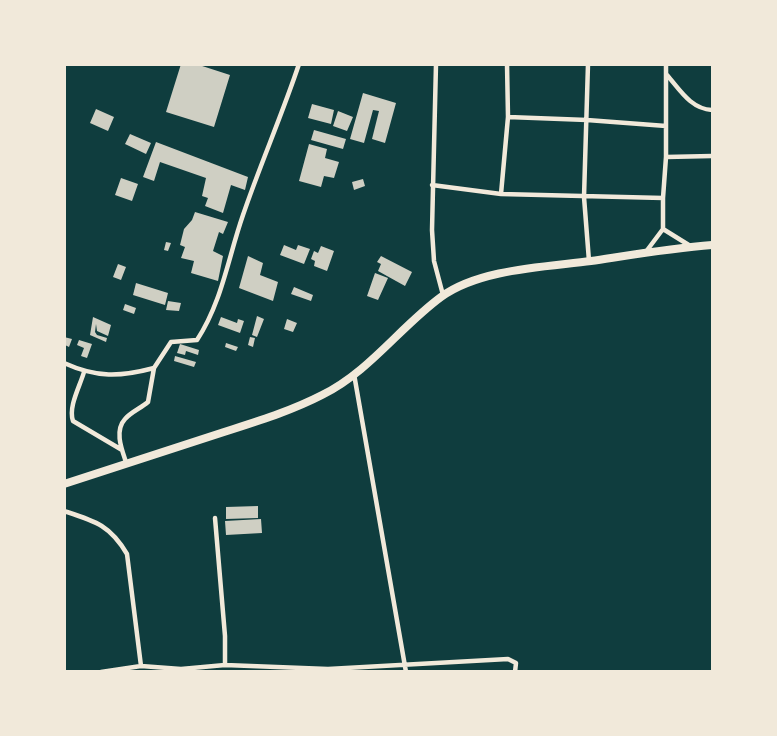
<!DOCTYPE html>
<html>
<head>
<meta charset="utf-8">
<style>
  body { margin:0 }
  #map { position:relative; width:777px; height:736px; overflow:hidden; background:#0f3d3e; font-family:"Exo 2",sans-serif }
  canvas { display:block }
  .frame { position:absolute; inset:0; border:66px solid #f1e9da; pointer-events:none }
</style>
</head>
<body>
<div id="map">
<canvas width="777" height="736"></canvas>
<div class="frame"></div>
</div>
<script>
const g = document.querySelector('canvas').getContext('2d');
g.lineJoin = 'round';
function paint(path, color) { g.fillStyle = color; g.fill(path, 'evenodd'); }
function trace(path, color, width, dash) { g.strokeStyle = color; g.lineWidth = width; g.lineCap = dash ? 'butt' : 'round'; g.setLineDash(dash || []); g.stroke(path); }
paint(new Path2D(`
  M181,64H196L230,75L214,127L166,112Z
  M363,93L396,103L385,143L372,139L379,111L373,110L364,143L350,139Z
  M312,104L334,110L331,124L308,118Z
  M96,109L114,117L108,131L90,123Z
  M338,111L353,117L347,131L333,126Z
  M314,130L346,139L343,149L311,140Z
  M130,134L151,143L146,154L125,144Z
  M156,142L248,177L245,190L231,185L223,213L205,206L208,198L202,196L206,178L160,162L154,181L143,177Z
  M309,144L327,149L325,158L339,162L334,178L324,176L321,187L299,181Z
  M121,178L138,184L132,201L115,195Z
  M363,179L365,186L354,190L352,182Z
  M195,212L228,222L223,234L219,232L213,251L223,256L218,281L191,273L194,261L181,258L185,247L180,245L184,229L192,220Z
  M166,242L171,243L168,251L164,250Z
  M284,245L296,250L298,245L310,249L304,264L280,255Z
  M321,246L334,251L327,271L314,266L315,261L311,259L314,251L318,253Z
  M248,256L263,263L260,275L278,282L273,301L239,288Z
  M381,256L412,272L405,286L378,271L381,264L377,262Z
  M118,264L126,267L121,280L113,277Z
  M375,273L388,278L378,300L367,296Z
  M136,283L168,293L165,305L133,295Z
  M294,287L313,295L311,301L291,294Z
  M168,301L181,303L179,311L166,310Z
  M125,304L136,308L134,314L123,310Z
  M257,316L264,319L257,337L252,335Z
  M93,317L111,325L108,336L97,331L96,324L95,332L97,335L107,338L106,342L90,335Z
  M221,317L237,323L238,319L244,321L240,333L218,325Z
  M287,319L297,323L293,332L284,329Z
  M64,337L72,339L69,347L65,345Z
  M250,337L255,338L253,347L248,345Z
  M79,340L92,344L87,358L81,356L84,348L77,345Z
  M226,343L238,347L236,351L225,347Z
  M180,344L199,350L198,355L186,351L185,355L177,353Z
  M175,356L196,362L194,367L174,361Z
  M258,506V518L226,519V507Z
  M261,519L262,533L226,535L225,521Z`), '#cfcfc3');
trace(new Path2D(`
  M436,64L432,230L434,261L443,295
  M588,64L584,197L589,261
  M666,64V157L712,156
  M667,75C680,90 691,109 712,110
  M508,117L587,120L666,126
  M432,185L501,194L663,198L666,157
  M501,194L508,117L507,64
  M663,229L692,247
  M645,253L663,229V198
  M64,363C97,378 120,377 154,368L171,342L197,340C222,302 228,258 243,215C260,165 282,115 299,64
  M84,372C80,386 68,407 73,421L122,450
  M354,374L406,672
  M126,462C122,450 114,431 125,419C131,412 141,408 148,402L154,368
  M64,511C95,521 110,525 127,554L141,666
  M215,518L225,636V665
  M101,672L141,666L181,669L225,665L328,669L508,659L516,663L515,672`), '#f1e9da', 4.5);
trace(new Path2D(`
  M64,484C118,466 171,449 224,432C258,421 291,411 322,395C369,372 400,327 441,297C479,269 545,267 591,261C631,255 672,248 712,245`), '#f1e9da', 8);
</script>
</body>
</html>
